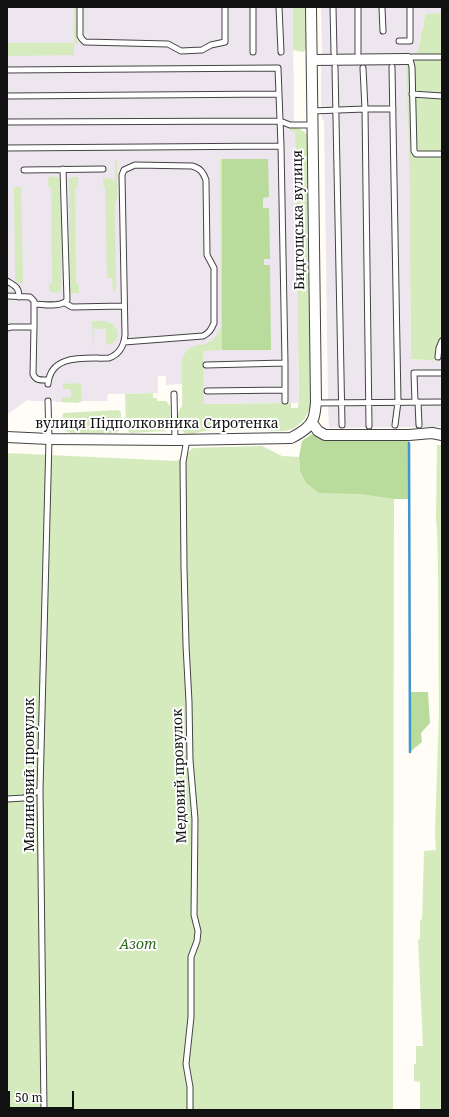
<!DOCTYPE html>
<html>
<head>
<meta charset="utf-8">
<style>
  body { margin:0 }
  #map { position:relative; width:449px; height:1117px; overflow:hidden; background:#fffdf5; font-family:"Noto Serif",serif }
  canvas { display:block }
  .frame { position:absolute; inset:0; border:8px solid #111; pointer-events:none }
  .scale { position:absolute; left:8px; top:1091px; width:66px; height:18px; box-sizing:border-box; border:2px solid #111; border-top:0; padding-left:5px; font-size:12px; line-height:14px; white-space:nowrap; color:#111; -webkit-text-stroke:3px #fff; paint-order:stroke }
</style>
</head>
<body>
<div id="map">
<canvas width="449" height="1117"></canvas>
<div class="frame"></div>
<div class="scale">50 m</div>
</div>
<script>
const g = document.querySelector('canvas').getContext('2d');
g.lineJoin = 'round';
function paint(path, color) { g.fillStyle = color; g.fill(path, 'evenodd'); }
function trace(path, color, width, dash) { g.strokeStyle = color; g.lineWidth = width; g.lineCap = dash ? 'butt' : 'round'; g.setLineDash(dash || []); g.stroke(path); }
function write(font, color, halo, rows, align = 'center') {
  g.font = font + ' "Noto Serif",serif'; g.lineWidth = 4; g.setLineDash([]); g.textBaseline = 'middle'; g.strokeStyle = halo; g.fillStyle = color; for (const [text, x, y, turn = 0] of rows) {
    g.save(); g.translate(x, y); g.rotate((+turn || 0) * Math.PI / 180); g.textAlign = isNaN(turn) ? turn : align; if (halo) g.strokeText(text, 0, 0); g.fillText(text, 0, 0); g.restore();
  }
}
paint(new Path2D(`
  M7,7H293L294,122L290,123V131H295L299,403L204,404L182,388V384L166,385V376H158V393L108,394L107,401H82L81,397L62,398V402H56L55,401H30L29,399L8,414H7Z
  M321,7H442V13L426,15L424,20L423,28L421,33L420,42L417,54L322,55Z
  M407,64L409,156L411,359L436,361L437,359H442V427L329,428L328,406L329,403L328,400L324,121L322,120L321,106V65Z`), '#eee6ef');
paint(new Path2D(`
  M74,7H76L77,44H74V55L7,56V43H74Z
  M293,7H305L306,49L303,52L293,50Z
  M442,13V359H437V361L411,359L409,156L406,54L417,53L420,42L421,33L423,28L424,20L426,14Z
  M290,128C298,128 302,128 307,135L311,406C307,416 302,424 292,429C282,433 272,430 261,430C247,429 232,430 218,430C209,430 202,431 194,434C192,435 190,435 188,435C177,431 175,414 182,406C182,400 182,394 182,387C182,377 179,362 185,353C189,345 199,346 207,343C214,340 218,334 221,327L220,159H222V350L203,351L204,404L291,403V408H298L299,400L295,132L290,131Z
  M115,160H117V199L115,204L116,290L113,292L112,278H107L105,187L103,186V178L112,179L115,182Z
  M50,176L57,177L59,179L62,229L61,290C57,295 54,293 49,291V283H52L51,187H48V179Z
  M73,177H78V187H75L76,283L79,284V293H70L69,180L70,178Z
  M14,187H21L23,284L17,282L15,280Z
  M92,321C104,321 114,320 118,333C117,341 114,344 106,345V329H94V346H93Z
  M75,383L81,384L82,401L78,403L62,402V398L71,397V389H63V384Z
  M153,393V398H157V401H166L170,406L171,423L167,429L165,431L130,433L126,428L125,394Z
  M117,410L120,411L121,413C121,421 123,429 116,433H72C59,431 62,424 63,413Z
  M437,445H442V1110H420V1082L414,1081V1064H416V1046H423L418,940L420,939V920L422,919L424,851L436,850L435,833L439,712L438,565L437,529L436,521Z
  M262,446L282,456L299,457L300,471L306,483L360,494L394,499L393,1110H7V453L177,461L193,448Z`), '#d5ebbd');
paint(new Path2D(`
  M222,159H268L269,197L263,198V208H269L270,259H264V265H270L271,350H222Z
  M312,434L334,441L409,435V499H394L359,494L319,493L306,483L300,471L299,457L302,441Z
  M410,692H428L430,723L421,733L422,742L410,752Z`), '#b9dc9c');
trace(new Path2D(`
  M409,443L410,752`), '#3f96cf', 2.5);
const lane = new Path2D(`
  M80,7V36L82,39L85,42L168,44L181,51L202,50L211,45L225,42V7
  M253,7V52
  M279,7L281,52
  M333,7L334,53
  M358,7V53
  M382,7L383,31
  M399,41H410V7
  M442,57H412L408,59L411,63L412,67L414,151L416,154H442
  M335,67L342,425
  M392,67L398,402L395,425
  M363,68L365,109H393
  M7,70L278,68L281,146L285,363
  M412,94L442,96
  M7,96L279,94
  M312,111L365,109L369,426
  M7,122L280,121L290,125H312
  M7,148L281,146
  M24,170L103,169
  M7,281C15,286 19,287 19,297
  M7,296L30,297L34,301V327
  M65,303L72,307L124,306
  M34,304C43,304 61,308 67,300L63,169
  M7,328L11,327H34L33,374C36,381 41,380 48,380
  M438,357L439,348L442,341
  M206,365L285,363V390L207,391
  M48,384C51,353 85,359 109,358C120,354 124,346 125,335L122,175L124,170L135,165L192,166C200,168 203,172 206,180L207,255L214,268V323C211,330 209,333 203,336L124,342
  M174,394L175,440
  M285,401V390
  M415,402L414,373H442
  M418,402L419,425
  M316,403L442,402
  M187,439L183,462L184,567L186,645L189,702L190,760L195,819L194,915L198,931L197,941L191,957V1017L186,1064L190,1087V1110
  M7,799L24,798L40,790
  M44,1110L40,790L49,439L48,401`);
const street = new Path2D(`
  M312,60L408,59
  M312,423L318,431L325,435H409L432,433L442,435
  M7,437L49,439L175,440L291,438C299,434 310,428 313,419C315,415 315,409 316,403L311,7`);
trace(lane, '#444', 7);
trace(street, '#444', 12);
trace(lane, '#fff', 5);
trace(street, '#fff', 10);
write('14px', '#111', '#fff', [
  ["Бидгощська вулиця",299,220,-91],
  ["вулиця Підполковника Сиротенка",157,424],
  ["Малиновий провулок",30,775,-90],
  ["Медовий провулок",180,776,-92]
]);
write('italic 14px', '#2f6b1f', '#fff', [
  ["Азот",138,945]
]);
</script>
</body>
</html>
